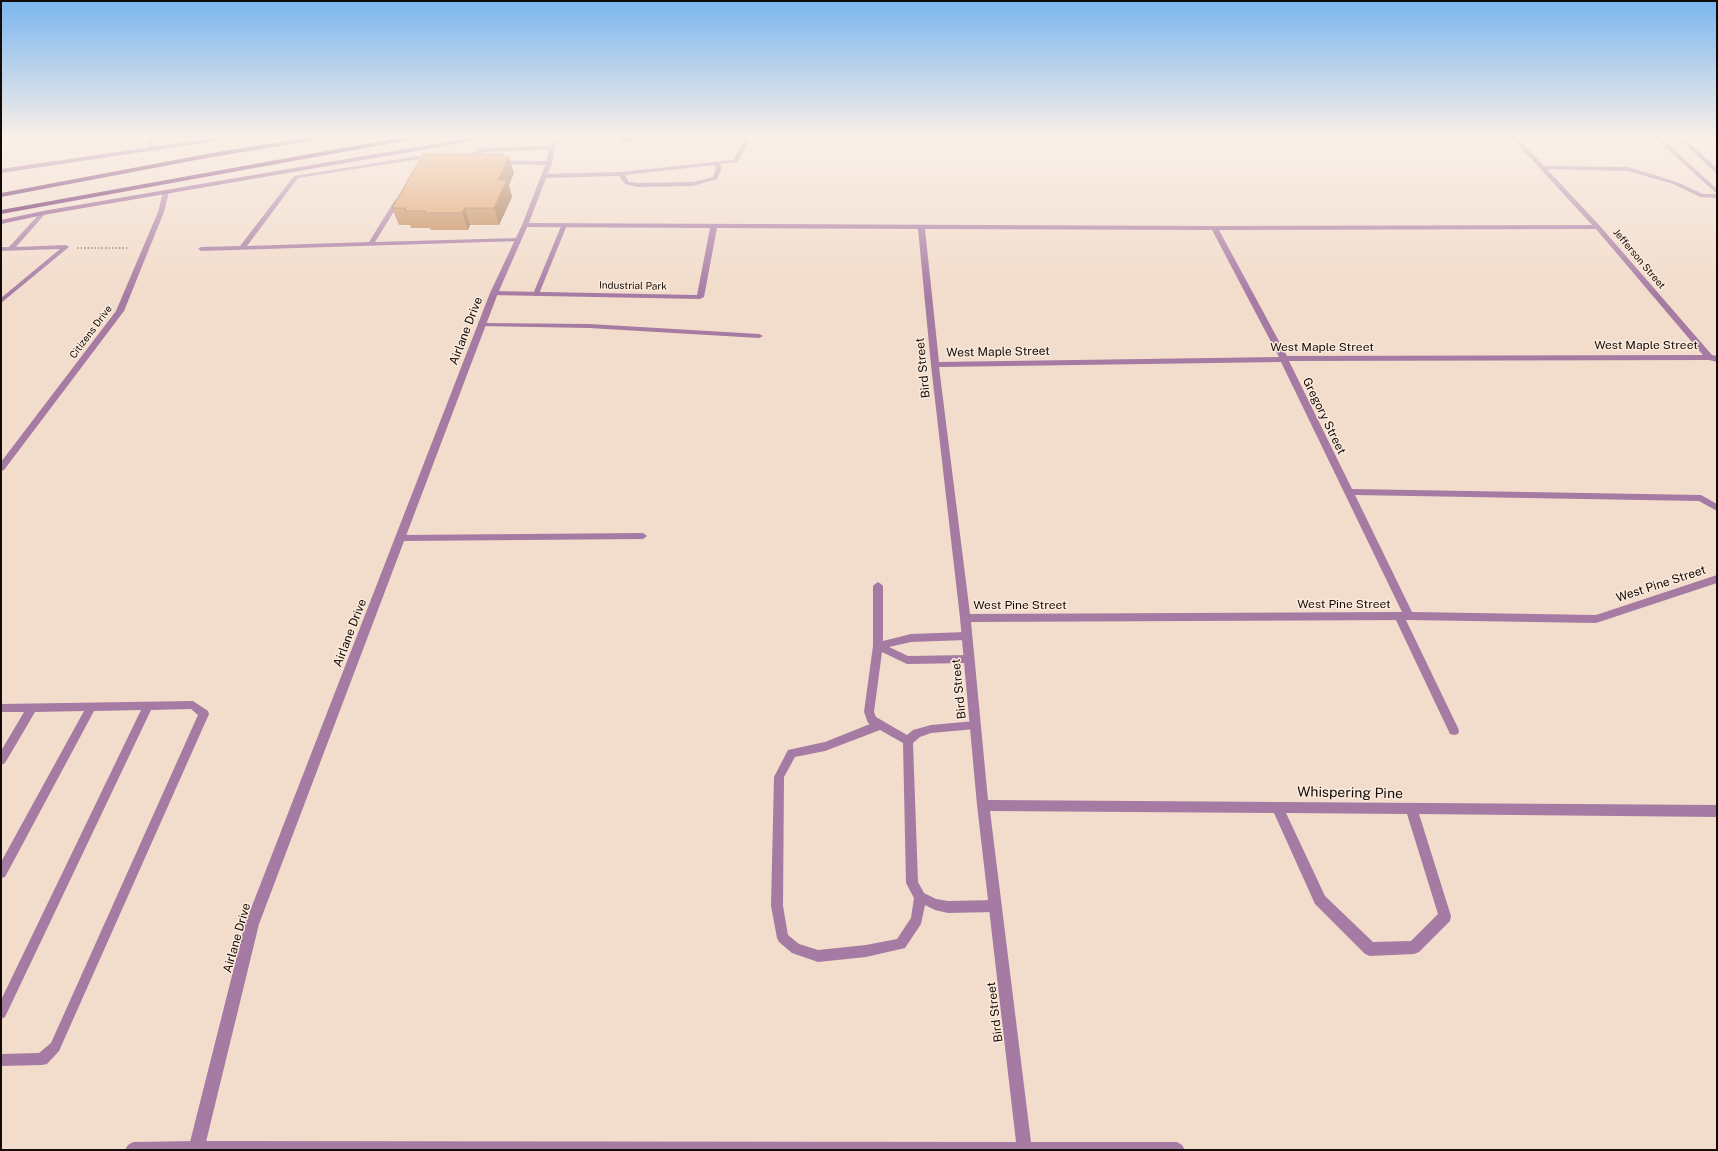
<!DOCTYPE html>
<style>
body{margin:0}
#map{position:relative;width:1718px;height:1151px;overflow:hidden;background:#f2dccb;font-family:"Public Sans",sans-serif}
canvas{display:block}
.frame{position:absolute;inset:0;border:2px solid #130c06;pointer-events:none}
</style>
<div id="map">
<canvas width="1718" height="1151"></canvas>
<div class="frame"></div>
</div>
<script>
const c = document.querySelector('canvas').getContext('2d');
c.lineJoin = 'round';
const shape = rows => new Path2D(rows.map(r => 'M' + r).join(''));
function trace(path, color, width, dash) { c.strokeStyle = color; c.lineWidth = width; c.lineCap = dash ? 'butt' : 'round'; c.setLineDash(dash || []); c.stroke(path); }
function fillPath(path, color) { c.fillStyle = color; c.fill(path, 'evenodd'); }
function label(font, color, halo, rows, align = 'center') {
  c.font = font + ' "Public Sans",sans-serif'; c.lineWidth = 3; c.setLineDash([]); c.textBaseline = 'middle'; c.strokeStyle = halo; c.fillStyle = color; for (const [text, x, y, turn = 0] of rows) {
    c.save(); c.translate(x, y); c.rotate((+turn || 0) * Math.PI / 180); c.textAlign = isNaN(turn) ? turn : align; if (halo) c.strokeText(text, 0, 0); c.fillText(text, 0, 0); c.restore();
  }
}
const path = shape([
 [77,248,128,248]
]);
const service = shape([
 [747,136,753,136,737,162,720,164,722,168,717,179,693,186,638,187,625,184,619,176,544,178,541,176,544,174,621,172,733,160,747,136],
 [714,165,716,168,713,177,693,182,638,183,629,182,625,175,714,165],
 [1653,136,1659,136,1717,189,1717,194,1653,136],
 [552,146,554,147,554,149,484,152,472,158,464,159,461,157,471,154,483,148,552,146],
 [418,156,420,157,420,159,298,178,247,246,369,242,395,200,398,198,401,200,375,242,518,238,521,240,520,241,201,251,198,249,201,247,240,246,294,176,418,156],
 [499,161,549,161,552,163,549,165,497,164,496,163,499,161],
 [1543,166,1628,167,1677,182,1703,194,1717,194,1717,198,1700,197,1673,184,1628,171,1541,169,1541,167,1543,166],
 [41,212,46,213,16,247,66,245,69,247,1,303,1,298,60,249,1,251,1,247,9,247,41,212],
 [562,224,567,225,539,294,536,296,534,295,533,294,562,224],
 [482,323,589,324,759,334,763,336,759,338,589,328,480,326,478,325,482,323],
 [643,533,647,536,643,539,400,541,396,538,400,535,643,533],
 [878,582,881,584,883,586,883,641,911,634,967,632,970,633,972,636,970,639,967,640,911,642,889,647,908,656,969,655,972,656,974,659,972,662,969,663,907,664,882,652,874,712,876,717,907,735,913,730,931,725,975,721,979,722,980,725,979,728,975,729,931,733,920,737,913,743,918,882,924,893,936,899,948,901,995,900,999,902,1001,906,999,910,995,912,948,913,935,910,925,905,921,924,905,948,866,957,818,962,792,953,779,942,777,938,771,906,774,777,788,750,825,742,870,724,868,723,864,712,873,646,873,586,875,584,878,582],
 [880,730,903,743,906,883,914,898,911,918,897,939,866,945,818,950,799,944,788,935,783,906,784,777,795,757,825,751,880,730],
 [1399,612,1402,613,1404,616,1458,728,1459,731,1458,734,1454,735,1450,734,1394,616,1396,613,1399,612],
 [193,701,208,711,209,714,59,1051,47,1064,42,1065,1,1066,1,1054,39,1053,51,1043,198,715,191,709,151,710,5,1017,1,1019,1,1000,141,710,94,711,5,877,1,878,1,862,84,711,35,712,5,763,1,765,1,751,24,712,1,712,1,704,193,701]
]);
const minor = shape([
 [148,136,154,136,153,150,148,149,148,136],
 [1510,136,1516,136,1600,226,1712,355,1717,356,1717,362,1709,360,1289,361,1352,489,1701,495,1717,504,1717,511,1699,501,1355,495,1412,612,1596,615,1717,575,1717,583,1596,623,1409,620,971,622,988,800,1717,805,1717,817,1419,814,1451,916,1450,921,1419,952,1414,954,1370,956,1365,954,1315,904,1274,813,990,811,1031,1142,1177,1142,1182,1145,1185,1150,125,1150,128,1145,133,1142,197,1141,1016,1142,977,805,960,618,931,365,918,229,717,228,704,297,700,299,491,295,491,291,494,291,697,295,710,228,525,227,522,225,525,223,1214,226,1592,225,1510,136],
 [925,229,1212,230,1279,357,939,362,925,229],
 [1596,229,1703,355,1287,356,1219,230,1596,229],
 [1281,362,1402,612,970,614,939,367,1281,362],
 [1286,813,1407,814,1438,914,1411,941,1373,942,1325,896,1286,813],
 [1676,136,1682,136,1717,168,1717,174,1676,136],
 [166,190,169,192,164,212,124,311,4,470,1,471,1,462,116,311,158,212,163,192,166,190]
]);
const tertiary = shape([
 [555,136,561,136,555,148,552,163,528,225,498,293,259,924,204,1150,188,1150,245,924,490,293,522,225,546,163,549,148,555,136]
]);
const secondary = shape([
 [226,136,240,136,237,138,1,173,1,169,226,136],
 [481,136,494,136,491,138,43,215,1,224,1,220,43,211,481,136]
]);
const motorway = shape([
 [316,136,333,136,329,138,212,157,1,197,1,193,212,153,316,136],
 [409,136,424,136,420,138,1,214,1,210,409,136]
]);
const wall = shape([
 [617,136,642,136,643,139,621,143],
 [505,157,514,173,509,185,512,197,499,225,470,225,468,230,431,230,430,228,411,228,410,225,399,225,392,208]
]);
const shadedWall = shape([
 [624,136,642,136,643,139,621,143,620,137],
 [504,154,506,163,509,157,514,173,509,185,512,197,499,225,494,208,498,180,503,157],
 [465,208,470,225,468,230,462,213]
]);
const building = shape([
 [423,154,504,154,503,157,509,157,498,180,507,180,494,208,465,208,462,213,425,213,426,211,405,211,406,208,392,208,423,154]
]);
const farStreetnames = [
 ["Jefferson Street",1639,259,50],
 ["Industrial Park",633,286,1],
 ["Citizens Drive",91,332,-53]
];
const streetNames = [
 ["Airlane Drive",466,331,-69],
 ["West Maple Street",1646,345],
 ["West Maple Street",1322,347],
 ["West Maple Street",998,352,-1],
 ["Bird Street",923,368,-96],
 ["Gregory Street",1324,416,64],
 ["West Pine Street",1661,584,-18],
 ["West Pine Street",1344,604],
 ["West Pine Street",1020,605],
 ["Airlane Drive",350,633,-69],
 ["Bird Street",959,689,-96],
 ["Airlane Drive",237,938,-74],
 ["Bird Street",995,1012,-97]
];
const nearStreetnames = [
 ["Whispering Pine",1350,793,1]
];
trace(path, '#7b6d62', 1.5, [1.5, 2]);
fillPath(service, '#a57aa3');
fillPath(minor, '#a57aa3');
fillPath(tertiary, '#a57aa3');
fillPath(secondary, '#854784');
fillPath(motorway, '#500050');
fillPath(wall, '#c0834f');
fillPath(shadedWall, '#9c6a40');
fillPath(building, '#df985c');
trace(building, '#9c6a40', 1);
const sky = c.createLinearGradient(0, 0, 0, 297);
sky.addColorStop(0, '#7ab6ef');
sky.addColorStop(0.46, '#f9efe8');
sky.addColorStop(1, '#f9efe800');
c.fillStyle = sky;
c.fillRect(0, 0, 1718, 297);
label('10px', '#130c06', '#fceadd', farStreetnames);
label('12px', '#130c06', '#fceadd', streetNames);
label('14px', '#130c06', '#fceadd', nearStreetnames);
</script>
